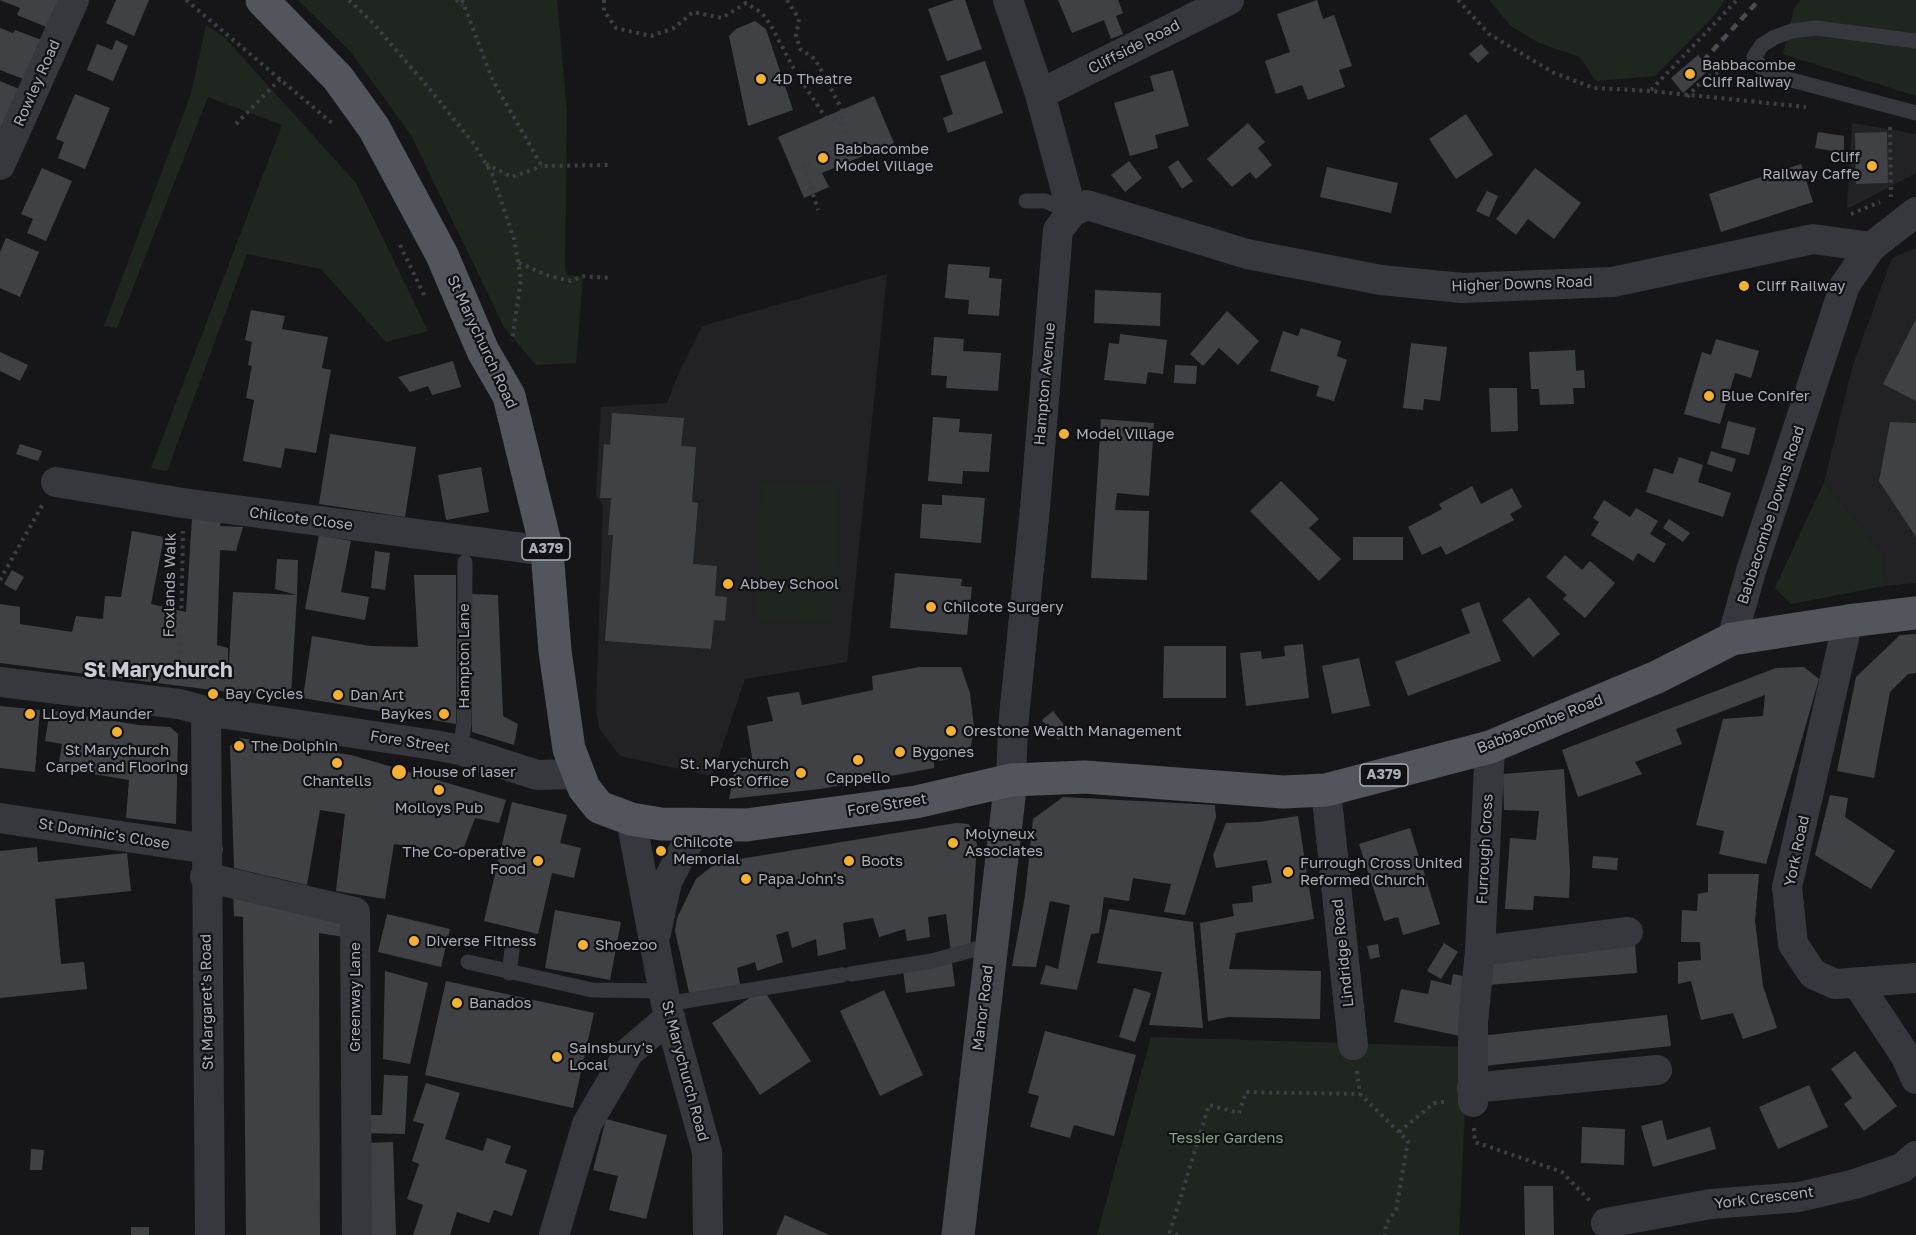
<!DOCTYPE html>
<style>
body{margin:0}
canvas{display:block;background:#161618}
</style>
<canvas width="1916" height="1235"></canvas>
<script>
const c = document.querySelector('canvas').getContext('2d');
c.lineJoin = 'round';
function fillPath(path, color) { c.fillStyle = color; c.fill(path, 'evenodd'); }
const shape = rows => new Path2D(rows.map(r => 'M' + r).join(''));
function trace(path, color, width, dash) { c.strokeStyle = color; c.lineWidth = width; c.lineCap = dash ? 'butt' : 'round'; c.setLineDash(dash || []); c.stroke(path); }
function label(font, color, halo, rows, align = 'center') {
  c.font = font + ' "Golos Text",sans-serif'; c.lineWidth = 4.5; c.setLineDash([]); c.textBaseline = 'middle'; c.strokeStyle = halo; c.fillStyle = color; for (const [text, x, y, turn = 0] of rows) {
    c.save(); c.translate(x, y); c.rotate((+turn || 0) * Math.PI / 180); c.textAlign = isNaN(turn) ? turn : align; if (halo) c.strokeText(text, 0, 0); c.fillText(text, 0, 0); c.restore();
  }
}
const built = shape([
 [1852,123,1916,134,1916,173,1847,209],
 [1916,248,1916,583,1884,586,1883,554,1824,482,1853,365,1892,258],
 [887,274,847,662,745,679,712,776,620,756,599,728,596,708,603,506,596,495,601,407,667,403,680,370,702,326]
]);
const green = shape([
 [298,0,557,0,567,113,565,269,567,275,583,276,576,363,536,365,504,327,411,135,350,51],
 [1489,0,1725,0,1713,17,1655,76,1596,81,1580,57,1539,43,1511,26],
 [1801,0,1916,0,1916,96,1783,54,1794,8],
 [206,25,226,39,356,183,428,331,386,342,321,269,247,254,167,471,151,468,282,125,208,97,117,328,104,326,191,94],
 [762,482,837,485,832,623,756,620],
 [1824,482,1883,554,1884,586,1791,604,1775,588],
 [1151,1037,1468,1047,1459,1235,1097,1235]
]);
const building = shape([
 [0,0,60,0,49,28,17,15,20,8],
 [116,0,149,0,134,36,106,23],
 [954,0,965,0,982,49,947,61,928,9],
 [1058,0,1118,0,1123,13,1116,16,1123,34,1111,39,1104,20,1072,33],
 [1317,0,1323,19,1334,15,1352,66,1339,70,1345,87,1308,100,1302,85,1276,94,1265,61,1290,52,1277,14],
 [755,21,766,29,793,110,748,126,729,36,736,29],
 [0,28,13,33,15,30,42,40,26,80,0,70],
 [116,40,128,46,113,81,87,70,97,44,112,50],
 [1481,44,1489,53,1478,63,1469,54],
 [1698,55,1710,69,1683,93,1671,78],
 [985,61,1003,113,948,133,943,118,953,114,940,76],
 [1173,70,1189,126,1155,135,1158,148,1130,156,1114,103,1154,91,1150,76],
 [0,81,19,89,0,130],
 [75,94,110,108,85,169,58,158,64,142,56,139],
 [874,96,894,143,822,173,829,187,804,198,778,137],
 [1466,114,1493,155,1456,179,1429,139],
 [1248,123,1265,142,1258,148,1272,165,1256,179,1250,172,1232,187,1207,159],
 [1818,132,1844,136,1844,153,1815,148],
 [1887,132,1888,183,1856,184,1855,133],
 [1178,160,1193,181,1182,189,1168,167],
 [1129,161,1142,178,1125,192,1111,175],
 [1801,164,1813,202,1721,232,1709,194],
 [1327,167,1398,183,1391,213,1320,197],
 [42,168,72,181,46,241,27,233,33,219,21,214],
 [1535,168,1581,203,1554,239,1528,219,1516,235,1496,219],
 [1487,191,1498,196,1489,217,1476,211],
 [6,238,39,252,20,297,0,288,0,252],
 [948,264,990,267,989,278,1002,279,999,316,968,314,969,300,945,298],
 [1095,290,1161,293,1160,326,1094,323],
 [251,310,285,316,282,329,328,337,322,368,331,370,316,453,285,448,281,468,243,461,254,400,246,398,252,366,248,365,252,342,245,340],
 [1227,311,1259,341,1238,365,1219,348,1203,366,1190,354],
 [1916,319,1916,401,1883,384],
 [1301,328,1341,341,1337,356,1347,360,1334,401,1316,396,1319,386,1270,371,1283,331,1298,336],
 [1120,334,1167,340,1163,374,1148,372,1146,384,1104,380,1109,343,1119,344],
 [934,337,964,339,963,351,1001,353,998,391,946,388,947,376,931,375],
 [1716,339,1759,351,1751,378,1735,373,1720,424,1684,414,1702,352,1711,355],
 [1411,343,1447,347,1440,401,1424,399,1423,410,1403,408],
 [1575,350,1576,371,1584,370,1585,388,1573,388,1574,404,1540,405,1539,389,1531,389,1529,352],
 [0,352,28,365,20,381,0,371],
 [453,361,461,387,432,395,428,386,410,392,398,377],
 [1175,365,1197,366,1196,384,1174,383],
 [1489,388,1517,388,1518,431,1491,432],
 [612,413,684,418,681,446,696,447,692,502,698,503,693,564,717,566,715,596,727,597,725,621,714,620,711,649,605,641,613,535,608,535,611,498,600,498,604,444,610,445],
 [933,417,960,419,959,432,992,434,989,472,963,471,962,484,928,481],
 [1101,419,1154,423,1149,496,1117,493,1115,510,1149,511,1147,580,1091,578],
 [1728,421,1756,428,1749,455,1721,448],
 [1890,422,1916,423,1916,537,1879,481],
 [330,434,416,447,405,517,319,504],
 [20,444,42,451,38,461,16,454],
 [1711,451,1736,459,1732,472,1707,464],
 [1679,457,1703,465,1698,482,1731,493,1723,517,1646,492,1654,468,1673,474],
 [481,467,489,512,446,520,438,475],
 [1281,481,1319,519,1309,528,1341,559,1319,581,1250,511],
 [1472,486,1481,504,1512,488,1522,507,1510,514,1514,520,1446,555,1441,546,1422,555,1408,527,1442,509,1439,504],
 [942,495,985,498,981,543,920,538,922,504,942,505],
 [1604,500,1630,517,1636,508,1658,521,1650,534,1666,544,1654,563,1638,553,1633,561,1591,535,1599,522,1593,518],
 [222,516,220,526,243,527,236,551,220,550,217,645,228,648,228,680,233,592,297,595,275,589,277,559,298,560,297,595,291,696,228,692,0,663,0,604,20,607,20,624,72,632,76,616,103,619,105,596,121,597,132,531,164,537,151,604,186,612,192,518],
 [1669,519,1690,533,1683,542,1663,528],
 [319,535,351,541,341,592,369,597,365,620,305,609],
 [1353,537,1403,537,1403,560,1353,560],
 [375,551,390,553,385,590,371,588],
 [1565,555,1582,570,1590,561,1615,583,1585,618,1563,599,1567,595,1546,577],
 [12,570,24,577,16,591,4,584],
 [895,573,962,579,961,586,972,587,967,635,890,628],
 [414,575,456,575,456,724,303,698,312,636,370,646,418,647],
 [471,594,498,595,503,716,518,724,514,745,472,732],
 [1529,597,1560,634,1533,657,1502,620],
 [1479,602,1501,661,1408,696,1395,662,1470,633,1461,609],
 [1916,634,1916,673,1908,674,1890,692,1874,778,1837,771,1856,677,1900,635],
 [1303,644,1309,698,1246,706,1240,653,1261,651,1262,659,1285,656,1284,646],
 [1164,646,1226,646,1226,698,1163,698],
 [1359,658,1370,706,1332,714,1322,666],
 [920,667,961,667,970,693,974,727,971,746,965,756,934,762,934,768,820,789,729,799,737,759,752,757,747,726,773,721,767,697,799,692,802,705,873,690,872,676],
 [1804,667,1819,679,1766,864,1719,854,1724,831,1696,825,1723,719,1763,716,1765,695,1676,729,1682,744,1635,762,1642,774,1578,797,1562,750,1776,668],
 [0,706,40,710,35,772,0,768],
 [50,710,138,725,170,727,178,734,176,824,126,818,129,780,58,768,62,744,45,741],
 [1053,711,1069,731,1058,740,1042,720],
 [240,738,351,755,506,800,499,823,475,818,461,855,394,844,385,899,336,891,345,814,320,810,307,885,234,868,230,746],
 [1564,769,1570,871,1569,898,1534,896,1533,910,1505,909,1510,838,1536,840,1539,811,1504,810,1503,774],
 [1830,795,1848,798,1845,817,1895,851,1871,889,1815,855],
 [1063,797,1215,805,1216,817,1185,915,1164,912,1171,884,1133,878,1129,901,1104,897,1099,933,1091,934,1077,990,1040,984,1046,965,1058,969,1070,905,1050,901,1036,967,1012,966,1025,896,1033,819],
 [512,802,567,815,560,843,581,848,574,878,552,873,538,934,484,921],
 [1298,816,1314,919,1236,933,1229,969,1321,971,1320,1019,1228,1017,1208,1021,1200,923,1234,916,1232,904,1253,902,1252,886,1272,883,1267,860,1216,868,1213,855,1226,823,1259,822],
 [956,823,969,824,977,844,970,951,951,952,946,914,928,917,930,937,907,941,905,929,879,937,873,918,843,923,846,949,818,956,816,939,792,948,788,931,776,935,783,962,757,971,755,962,737,968,741,990,690,997,675,931,677,918,696,879,716,863],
 [1410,828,1440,924,1403,935,1398,917,1384,921,1359,844],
 [37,847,38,862,127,853,131,891,55,899,61,964,84,962,87,989,0,998,0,851],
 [1593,856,1618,858,1617,870,1592,868],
 [1708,874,1759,874,1755,921,1763,986,1777,1028,1743,1039,1733,1013,1701,1020,1691,981,1678,984,1678,962,1701,960,1700,942,1681,942,1682,910,1697,911,1698,894,1708,892],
 [233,891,342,914,344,937,319,933,320,1235,246,1235,243,917,234,916],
 [1109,909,1193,922,1203,1028,1149,1025,1162,972,1097,963],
 [555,910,621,922,610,980,545,968],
 [387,914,450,929,441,967,378,952],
 [1635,942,1637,973,1487,985,1484,954],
 [1444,943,1458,952,1441,979,1427,971],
 [1378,944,1380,957,1370,959,1367,946],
 [952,963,955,986,906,993,903,970],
 [385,971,428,983,410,1064,383,1059],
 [1453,974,1472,978,1460,1036,1394,1022,1401,989,1428,994,1431,980,1451,985],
 [446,981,594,1013,573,1108,425,1075],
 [1134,988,1151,993,1135,1042,1119,1037],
 [763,989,811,1061,760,1095,712,1023],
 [884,990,923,1075,880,1096,840,1011],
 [1667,1015,1671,1046,1483,1066,1480,1036],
 [1045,1031,1136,1055,1114,1136,1074,1125,1070,1138,1030,1127,1039,1096,1028,1093],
 [1855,1051,1897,1106,1864,1131,1844,1104,1852,1098,1831,1069],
 [384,1075,408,1076,405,1134,366,1133,367,1115,382,1115],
 [426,1083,460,1093,445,1139,483,1151,487,1138,511,1146,505,1163,527,1170,512,1216,494,1210,489,1223,457,1212,450,1235,413,1235,423,1205,407,1199,419,1164,412,1161,424,1124,413,1121],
 [1809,1085,1828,1127,1778,1149,1759,1107],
 [606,1119,667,1135,646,1219,609,1210,618,1176,593,1170],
 [1662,1120,1667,1140,1710,1127,1716,1149,1653,1167,1641,1126],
 [1582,1127,1625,1129,1624,1165,1581,1163],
 [393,1142,396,1235,369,1235,366,1143],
 [31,1149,44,1150,42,1170,30,1170],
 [1524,1186,1553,1186,1554,1235,1525,1235],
 [785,1215,829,1235,776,1235],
 [131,1227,149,1227,149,1235,131,1235]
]);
const path = shape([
 [186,0,333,124],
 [349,0,371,21,428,87,474,144,492,174,514,239,521,279,512,341],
 [456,0,463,5],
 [462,0,493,81,542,166,611,165],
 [604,0,604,11,616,28,651,36,674,28,693,12,722,18,746,3,762,13,770,24,794,69,825,117,842,124],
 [787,0,799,19,796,35,800,49,815,59,826,79,842,110,842,124,852,143,804,166,818,210],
 [1458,0,1489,34,1554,73,1594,88,1651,91,1806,107],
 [1651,90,1737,0],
 [1687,97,1705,78,1737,64],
 [236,124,280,79],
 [1890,127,1891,197],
 [486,164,512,177,542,166],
 [1851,214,1880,202],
 [400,245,424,295],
 [519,263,549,276,571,281,583,276,610,278],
 [0,580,43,504],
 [180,676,183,531],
 [1357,1071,1360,1094,1408,1141,1396,1210,1386,1224,1385,1235],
 [1474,1128,1475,1142,1562,1172,1590,1201],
 [1399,1132,1434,1103,1445,1102],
 [1178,1235,1170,1232,1209,1105,1239,1113,1246,1092,1360,1094]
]);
const lane = shape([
 [1916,41,1816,28,1792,31,1775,37,1762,45,1754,57,1761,67,1780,77,1916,113],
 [1026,201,1045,201,1072,212],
 [460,750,464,724,465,562],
 [468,962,592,990,664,991],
 [509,973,512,950],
 [851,974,932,961,990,945],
 [666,1004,842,975]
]);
const street = shape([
 [1008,0,1040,94,1072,212],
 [1040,94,1229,0],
 [0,165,74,0],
 [56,482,183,503,547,551],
 [1848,621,1787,887,1793,944,1813,974,1835,984,1916,978],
 [1732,639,1751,571,1845,285,1871,247,1916,212],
 [0,682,179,704,206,711,434,745,460,750,537,775,577,774],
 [206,711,210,1235],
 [1011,780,1013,727,1035,508,1058,230,1072,212,1087,205,1247,254,1381,280,1462,288,1613,282,1813,239,1871,247],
 [1326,790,1353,1045],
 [0,818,208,849],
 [631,819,666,1004,707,1152,708,1235],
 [205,877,355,912,357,1235],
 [656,933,667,882,684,849,701,823],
 [1480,951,1628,932],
 [1857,983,1905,1055,1916,1079],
 [1472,1088,1657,1070],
 [1473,1102,1473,1023,1480,951,1490,747],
 [1606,1223,1711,1204,1799,1197,1855,1184,1902,1168,1916,1156],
 [554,1235,587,1124,629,1052,670,1017]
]);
const secondary = shape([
 [958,1235,1011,780]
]);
const primary = shape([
 [262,0,338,78,374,128,442,255,483,351,509,396,547,551,555,651,569,749,584,788,599,807,631,819,661,824,746,825,916,802,1011,780,1085,777,1283,792,1326,790,1490,747,1657,677,1732,639,1848,621,1916,613]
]);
const rail = shape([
 [1703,61,1759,0]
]);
const markers = [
 [1690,74,6,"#f2b134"],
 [761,79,6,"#f2b134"],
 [823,158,6,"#f2b134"],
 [1872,166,6,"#f2b134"],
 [1744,286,6,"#f2b134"],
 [1709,396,6,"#f2b134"],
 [1064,434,6,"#f2b134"],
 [728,584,6,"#f2b134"],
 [931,607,6,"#f2b134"],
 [213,694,6,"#f2b134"],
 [338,695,6,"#f2b134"],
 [30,714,6,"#f2b134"],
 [444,714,6,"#f2b134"],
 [951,731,6,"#f2b134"],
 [117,732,6,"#f2b134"],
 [239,746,6,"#f2b134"],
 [900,752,6,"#f2b134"],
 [858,760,6,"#f2b134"],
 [337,763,6,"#f2b134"],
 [399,772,8,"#f2b134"],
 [801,773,6,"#f2b134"],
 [439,790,6,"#f2b134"],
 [953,843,6,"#f2b134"],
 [661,851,6,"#f2b134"],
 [538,861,6,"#f2b134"],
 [849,861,6,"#f2b134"],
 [1288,872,6,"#f2b134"],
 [746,879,6,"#f2b134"],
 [414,941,6,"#f2b134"],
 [583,945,6,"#f2b134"],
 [457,1003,6,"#f2b134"],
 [557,1057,6,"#f2b134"]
];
const shields = [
 [546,549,48],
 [1384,775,48]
];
const shieldNames = [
 ["A379",546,549],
 ["A379",1384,775]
];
const streetNames = [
 ["Cliffside Road",1134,47,-27],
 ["Rowley Road",37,83,-66],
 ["Higher Downs Road",1522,284,-2],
 ["St Marychurch Road",482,342,65],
 ["Hampton Avenue",1045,384,-85],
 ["Babbacombe Downs Road",1771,515,-72],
 ["Chilcote Close",301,519,7],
 ["Foxlands Walk",170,585,-89],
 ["Hampton Lane",464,656,-90],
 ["Babbacombe Road",1540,724,-22],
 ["Fore Street",410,742,9],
 ["Fore Street",887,805,-9],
 ["St Dominic's Close",104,834,9],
 ["Furrough Cross",1485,849,-87],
 ["York Road",1797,851,-78],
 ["Lindridge Road",1343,953,-96],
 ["Greenway Lane",355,997,-90],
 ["St Margaret's Road",207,1002,-91],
 ["Manor Road",983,1008,-83],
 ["St Marychurch Road",685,1071,75],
 ["York Crescent",1764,1198,-7]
];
const poiNames = [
 ["Babbacombe",1702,65],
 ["Cliff Railway",1702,82],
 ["4D Theatre",773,79],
 ["Babbacombe",835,149],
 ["Model Village",835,166],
 ["Cliff",1860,157,"right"],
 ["Railway Caffe",1860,174,"right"],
 ["Cliff Railway",1756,286],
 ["Blue Conifer",1721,396],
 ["Model Village",1076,434],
 ["Abbey School",740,584],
 ["Chilcote Surgery",943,607],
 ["Bay Cycles",225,694],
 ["Dan Art",350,695],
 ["LLoyd Maunder",42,714],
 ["Baykes",432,714,"right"],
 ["Orestone Wealth Management",963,731],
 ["The Dolphin",251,746],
 ["St Marychurch",117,750,"center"],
 ["Carpet and Flooring",117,767,"center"],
 ["Bygones",912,752],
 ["St. Marychurch",789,764,"right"],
 ["Post Office",789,781,"right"],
 ["House of laser",412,772],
 ["Cappello",858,778,"center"],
 ["Chantells",337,781,"center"],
 ["Molloys Pub",439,808,"center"],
 ["Molyneux",965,834],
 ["Associates",965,851],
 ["Chilcote",673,842],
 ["Memorial",673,859],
 ["The Co-operative",526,852,"right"],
 ["Food",526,869,"right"],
 ["Boots",861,861],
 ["Furrough Cross United",1300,863],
 ["Reformed Church",1300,880],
 ["Papa John's",758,879],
 ["Diverse Fitness",426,941],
 ["Shoezoo",595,945],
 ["Banados",469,1003],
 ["Sainsbury's",569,1048],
 ["Local",569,1065]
];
const parkNames = [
 ["Tessier Gardens",1226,1138]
];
const districtNames = [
 ["St Marychurch",158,670]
];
fillPath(built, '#222225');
fillPath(green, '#1e261f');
fillPath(building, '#404145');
trace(path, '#3d3f44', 4, [3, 4.5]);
trace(lane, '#37383d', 15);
trace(street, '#37383d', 30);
trace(secondary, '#45474d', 33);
trace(primary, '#53555c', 33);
trace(rail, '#4a4c52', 4.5, [8, 6]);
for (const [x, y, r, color] of markers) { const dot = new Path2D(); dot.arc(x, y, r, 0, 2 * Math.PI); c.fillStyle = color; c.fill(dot); trace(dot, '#111113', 2); }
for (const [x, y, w] of shields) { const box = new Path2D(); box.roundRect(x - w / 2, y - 11, w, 22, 4.5); c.fillStyle = '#111113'; c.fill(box); trace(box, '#a8adb8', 1.5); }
label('bold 14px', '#a8adb8', null, shieldNames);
label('15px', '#a8adb8', '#111113', streetNames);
label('15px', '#a8adb8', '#111113', poiNames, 'left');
label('15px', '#7fa381', '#111113', parkNames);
label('bold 21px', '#c9ccd4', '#111113', districtNames);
</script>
